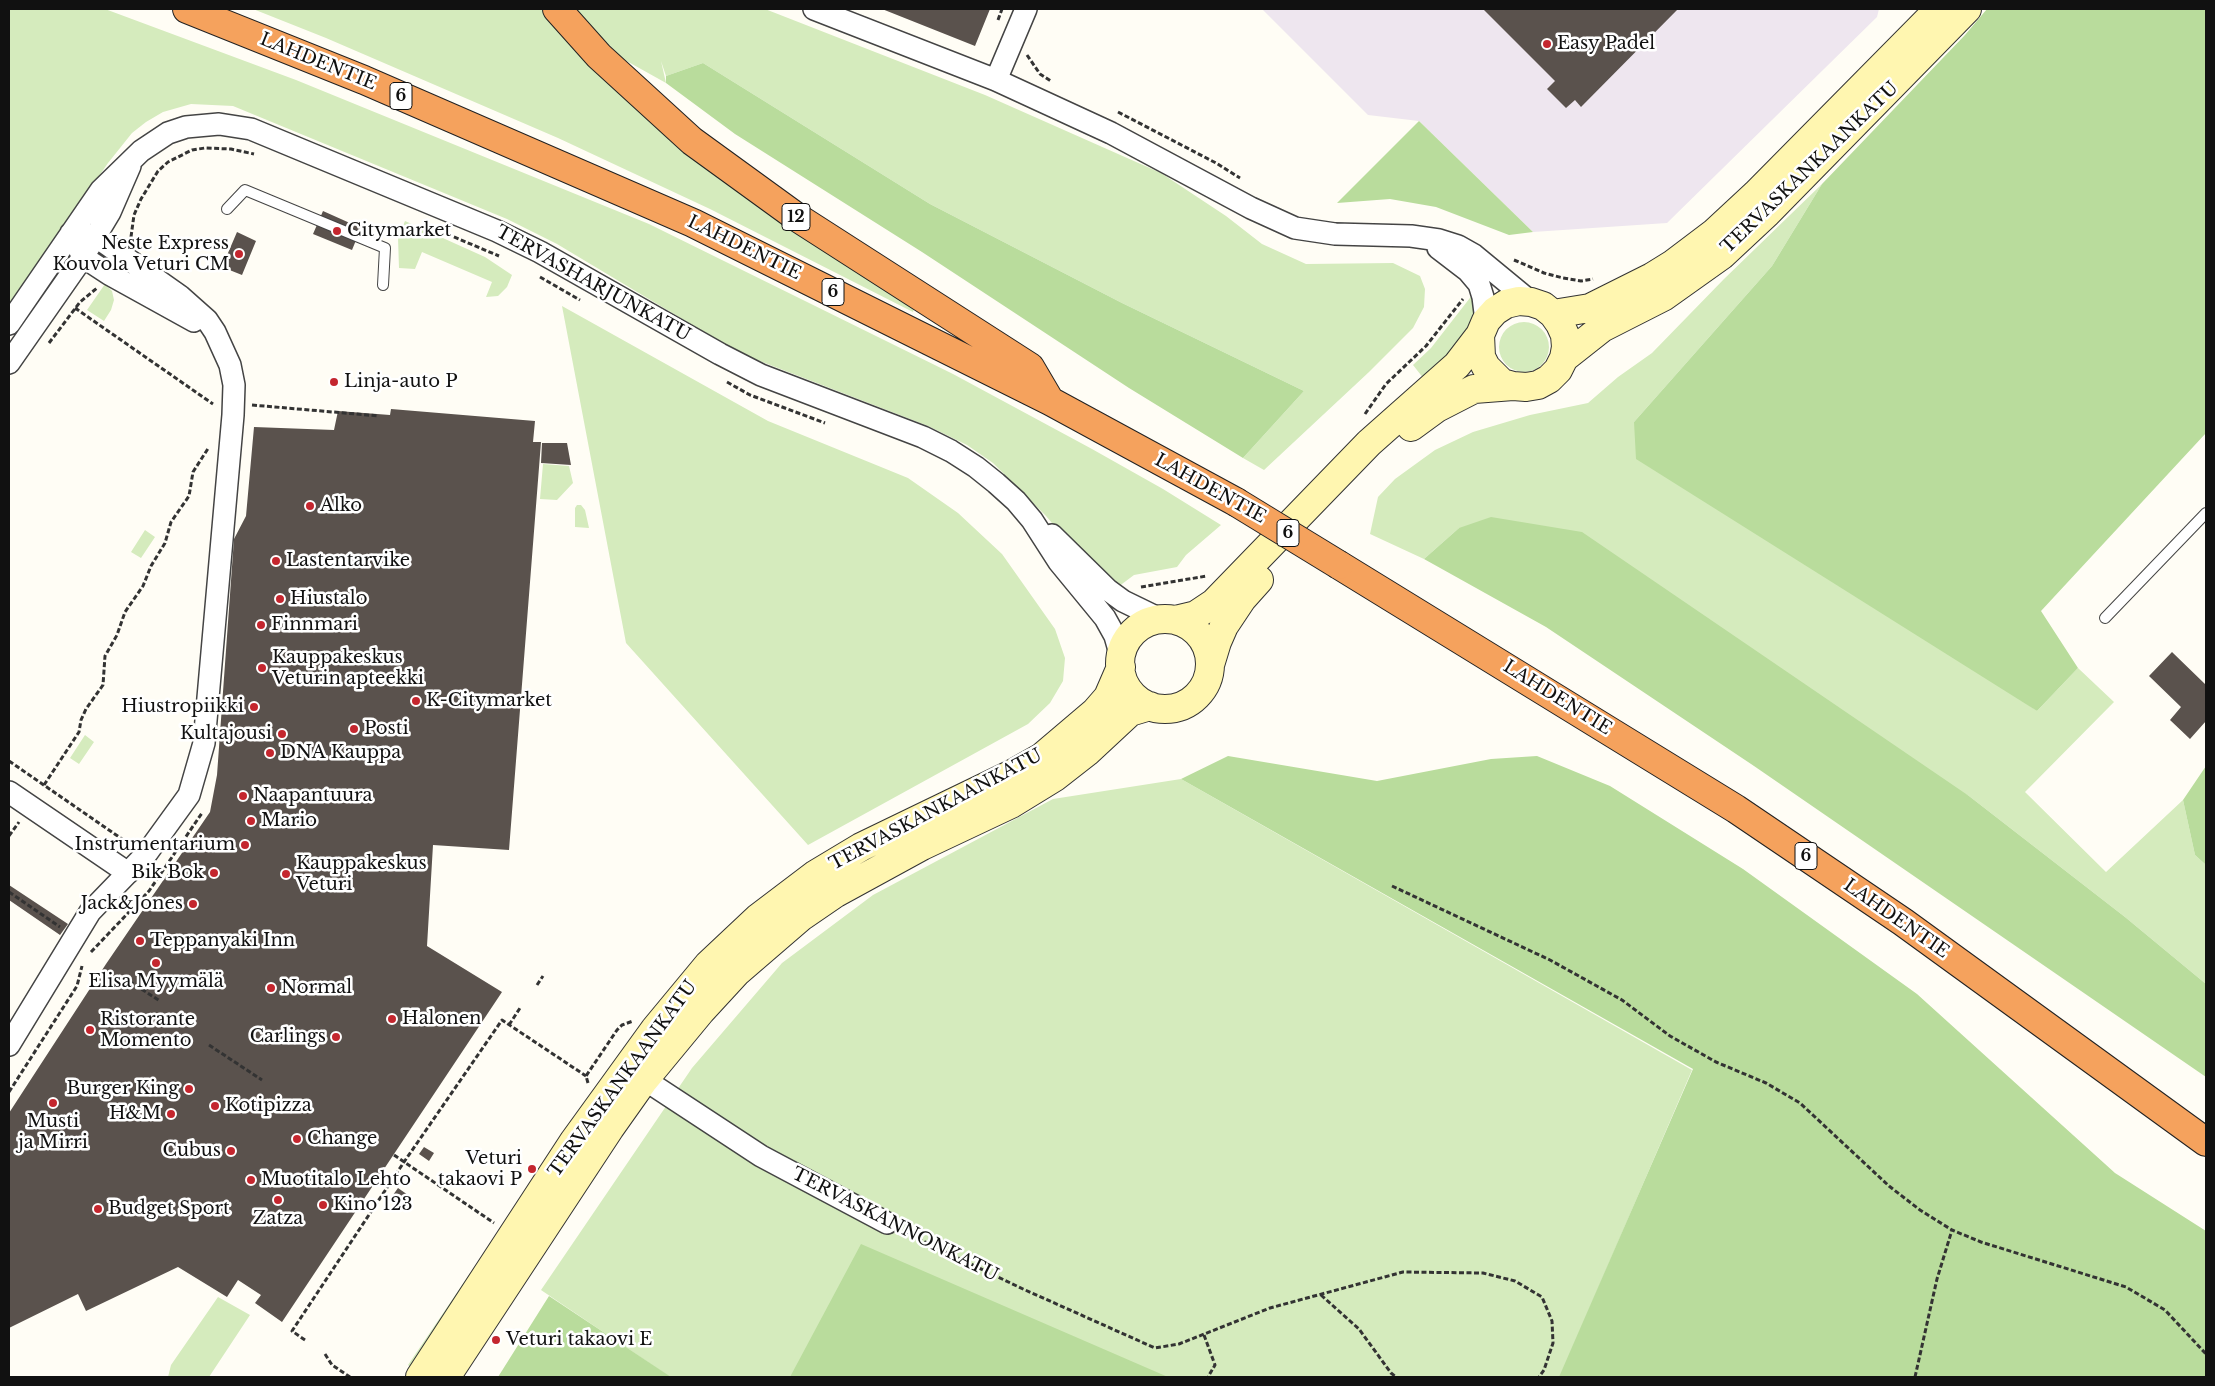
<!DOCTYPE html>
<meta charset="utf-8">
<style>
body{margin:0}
#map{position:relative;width:2215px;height:1386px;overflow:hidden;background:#fffdf5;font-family:"Libre Baskerville",serif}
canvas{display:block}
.frame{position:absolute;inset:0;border:10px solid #111;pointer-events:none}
</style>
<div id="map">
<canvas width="2215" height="1386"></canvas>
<div class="frame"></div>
</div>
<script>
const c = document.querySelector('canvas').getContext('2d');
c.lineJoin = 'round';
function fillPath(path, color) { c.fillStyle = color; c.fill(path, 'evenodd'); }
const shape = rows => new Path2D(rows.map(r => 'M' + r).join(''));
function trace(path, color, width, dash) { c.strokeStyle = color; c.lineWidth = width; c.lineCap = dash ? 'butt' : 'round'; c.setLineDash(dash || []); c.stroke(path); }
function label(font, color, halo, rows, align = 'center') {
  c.font = font + ' "Libre Baskerville",serif'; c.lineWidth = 5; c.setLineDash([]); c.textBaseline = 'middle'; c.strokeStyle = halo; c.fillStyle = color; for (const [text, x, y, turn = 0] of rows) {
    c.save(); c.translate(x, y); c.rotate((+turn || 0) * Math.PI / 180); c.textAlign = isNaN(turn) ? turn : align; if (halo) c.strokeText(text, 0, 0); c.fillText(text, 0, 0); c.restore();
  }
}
const industrial = shape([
 [1262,9,1879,9,1877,17,1667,223,1533,232,1419,121,1368,115]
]);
const green = shape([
 [9,9,105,9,296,80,649,224,953,374,1092,449,1163,489,1221,525,1186,555,1177,567,1134,575,1118,587,1079,555,1046,516,993,463,967,445,928,426,739,353,557,244,507,219,233,106,191,104,163,112,146,122,132,133,108,163,9,306],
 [253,9,543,9,566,39,915,307,913,312,710,209,558,138,326,38],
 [574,9,765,9,985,95,1161,173,1226,216,1262,244,1306,264,1393,263,1420,276,1425,289,1424,307,1413,328,1369,372,1264,470,1243,458,1304,391,1122,303,930,204,703,63,666,76,661,61,666,83,623,59],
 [1822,184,1772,266,1634,422,2037,711,2078,668,2114,702,2025,792,2106,872,2183,800,2195,855,2206,865,2206,984,2125,917,1969,796,1459,528,1424,559,1370,534,1378,497,1395,479,1435,450,1473,432,1530,415,1588,403,1618,377,1652,353,1724,279],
 [405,221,485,257,512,275,507,287,498,296,486,297,492,282,422,252,415,269,399,268,398,238],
 [105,284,112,291,114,300,111,310,104,321,87,310],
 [1473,294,1476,314,1471,336,1424,379,1413,365,1431,348],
 [562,306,768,421,908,478,958,513,1002,554,1055,629,1065,658,1063,681,1050,703,1028,724,808,845,626,643],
 '1499 347a25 25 0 1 1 50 0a25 25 0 1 1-50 0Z',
 [543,464,569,466,573,483,557,500,540,499],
 [577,505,581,505,585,510,589,528,575,527,575,508],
 [145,530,155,537,141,558,131,552],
 [85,735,94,742,79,764,70,758],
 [1181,779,1692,1070,1560,1377,670,1377,541,1290,692,1068,782,963,873,895,1053,799],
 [481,1257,486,1260,413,1369,408,1365],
 [218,1297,250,1315,209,1377,168,1377,171,1365]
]);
const forest = shape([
 [1987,9,2206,9,2206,433,2041,611,2078,668,2037,711,1636,459,1634,422,1772,266,1822,184,1965,35],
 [703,63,930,204,1122,303,1304,391,1243,458,1129,388,922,252,735,134,666,83,666,76],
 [1419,121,1533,232,1509,235,1436,207,1390,199,1337,203],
 [1491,517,1582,532,1969,796,2125,917,2206,984,2206,1077,1754,766,1546,627,1424,559,1459,528],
 [1228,756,1377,781,1491,759,1537,756,1610,786,1743,869,1917,994,2115,1173,2206,1231,2206,1377,1559,1377,1693,1069,1181,779],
 [2206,766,2206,865,2195,855,2183,800],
 [861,1244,1168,1377,790,1377],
 [549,1296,671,1377,498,1377]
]);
const building = shape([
 [882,9,990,9,975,46],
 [1483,9,1678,9,1581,107,1575,100,1566,108,1547,89,1555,81],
 [323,211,361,228,352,250,313,234],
 [237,232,256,241,242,275,222,267],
 [391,409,535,421,533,442,541,442,509,850,433,845,427,946,502,992,282,1322,255,1303,261,1295,238,1280,227,1297,178,1267,86,1311,78,1294,9,1328,9,1113,106,964,210,812,217,775,234,539,246,516,254,427,334,430,338,411,390,415],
 [542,443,567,443,571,465,541,463],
 [2172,652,2206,685,2206,721,2190,739,2170,720,2181,707,2149,676],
 [9,885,68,924,60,935,9,900],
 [424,1147,434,1153,429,1161,419,1154],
 [398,1188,408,1195,403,1202,393,1195]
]);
const path = shape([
 [998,20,1002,9],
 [1027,55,1040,74,1051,81],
 [1118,112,1216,163,1240,178],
 [447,234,499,256],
 [131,237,134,215,141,199,158,171,168,162,192,150,205,148,231,149,254,154],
 [1514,260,1544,273,1563,278,1581,281,1593,279],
 [540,277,580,300],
 [75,308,213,404],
 [49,343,80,302,97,288],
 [727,382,750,395,825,423],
 [252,405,379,416],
 [1365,414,1386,384,1426,346,1463,299],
 [1141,587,1207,576],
 [9,761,122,839],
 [44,785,79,732,81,720,86,709,103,685,105,656,117,635,125,612,143,586,151,566,165,543,171,522,189,496,193,472,209,447],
 [9,836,19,822],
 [1392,886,1550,960,1622,1000,1670,1036,1716,1062,1766,1083,1800,1103,1889,1186,1920,1210,1952,1230,1981,1242,2126,1287,2165,1310,2206,1354],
 [9,892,60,927],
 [91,952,149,891,202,813],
 [129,981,160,1001],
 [537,985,543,976],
 [509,1025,520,1008],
 [209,1045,262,1080],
 [588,1083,586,1076,617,1030,622,1025,633,1021],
 [9,1092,77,986,82,966],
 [394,1155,494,1223],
 [904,1232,1023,1289,1155,1348,1179,1344,1270,1308,1403,1272,1483,1273,1515,1281,1542,1297,1552,1321,1553,1343,1544,1370,1539,1377],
 [1321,1295,1359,1329,1391,1373,1396,1377],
 [1204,1335,1215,1365,1208,1377],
 [305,1340,292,1331,404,1162,502,1020,586,1076],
 [325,1354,332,1365,350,1377],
 [1915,1377,1937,1279,1952,1230]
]);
const lane = shape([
 [227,209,245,190,385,248,383,285],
 [2105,618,2206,513]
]);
const street = shape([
 [814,9,996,80,1111,133,1251,208,1295,228,1335,234,1411,236,1439,240,1458,246,1474,255,1531,302],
 [996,80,1026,9],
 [77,245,83,257,109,274,194,321],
 [1438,248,1468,271,1479,284,1483,297,1486,321],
 [9,324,101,190,141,151,168,133,186,127,219,124,251,129,497,231,540,252,720,354,761,375,923,437,951,451,976,467,996,483,1016,501,1032,520,1059,562,1105,618,1115,636,1121,657],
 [9,363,83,257,110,212,130,166],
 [1052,535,1108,590,1123,601,1160,619],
 [9,792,128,873],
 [9,1045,90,912,147,853,189,795,204,743,233,415,234,385,230,365,215,332,207,320,180,296,95,236,71,233],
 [633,1072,761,1156,887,1223]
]);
const secondary = shape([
 [1553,314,1590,308,1652,277,1673,264,1714,233,1756,194,1939,9],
 [1564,358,1602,328,1663,297,1722,255,1767,213,1967,9],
 [1411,427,1437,408,1474,389,1513,386],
 '1120 664a45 45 0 1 1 90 0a45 45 0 1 1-90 0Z',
 [1175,620,1196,615,1214,603,1369,443,1457,365,1480,335,1486,321,1495,311,1506,304,1519,301,1531,302,1543,306,1553,314,1560,324,1565,335,1566,347,1564,358,1558,370,1549,379,1538,385,1526,387,1513,386,1502,383,1486,367,1481,357,1480,335],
 [1210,665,1217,642,1224,626,1242,599,1259,580],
 [420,1377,574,1141,655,1029,708,965,758,918,816,874,861,847,1012,774,1042,757,1095,712,1108,697,1121,667],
 [446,1377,610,1128,644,1080,701,1011,736,973,801,917,836,893,922,846,1011,804,1055,777,1087,752,1130,712,1150,706]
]);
const highway = shape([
 [187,9,364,80,693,223,1050,401,1236,502],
 [557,9,599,56,692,141,798,218,1030,367,1050,401],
 [1339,565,1736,809,1903,922,2206,1142]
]);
const highwayBridge = shape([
 [1236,502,1339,565]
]);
const markers = [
 [1547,44,5,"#c4262e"],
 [337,231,5,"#c4262e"],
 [239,254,5,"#c4262e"],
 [334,382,5,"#c4262e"],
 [310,506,5,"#c4262e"],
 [276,561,5,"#c4262e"],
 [280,599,5,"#c4262e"],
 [261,625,5,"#c4262e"],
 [262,668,5,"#c4262e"],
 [416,701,5,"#c4262e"],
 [254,707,5,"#c4262e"],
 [354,729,5,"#c4262e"],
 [282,734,5,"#c4262e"],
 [270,753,5,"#c4262e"],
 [243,796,5,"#c4262e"],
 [251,821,5,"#c4262e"],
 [245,845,5,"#c4262e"],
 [214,873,5,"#c4262e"],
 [286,874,5,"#c4262e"],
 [193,904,5,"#c4262e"],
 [140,941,5,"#c4262e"],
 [156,963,5,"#c4262e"],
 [271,988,5,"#c4262e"],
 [392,1019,5,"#c4262e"],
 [90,1030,5,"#c4262e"],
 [336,1037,5,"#c4262e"],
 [189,1089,5,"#c4262e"],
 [53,1103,5,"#c4262e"],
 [215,1106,5,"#c4262e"],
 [171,1114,5,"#c4262e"],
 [297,1139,5,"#c4262e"],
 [231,1151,5,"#c4262e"],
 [532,1169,5,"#c4262e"],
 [251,1180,5,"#c4262e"],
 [278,1200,5,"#c4262e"],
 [323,1205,5,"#c4262e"],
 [98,1209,5,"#c4262e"],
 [496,1340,5,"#c4262e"]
];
const shields = [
 [401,96,22],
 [796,217,28],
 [833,292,22],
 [1288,533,22],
 [1806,856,22]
];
const shieldNames = [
 ["6",401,96],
 ["12",796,217],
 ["6",833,292],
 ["6",1288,533],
 ["6",1806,856]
];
const poiNames = [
 ["Easy Padel",1557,44],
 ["Citymarket",347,231],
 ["Neste Express",229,244,"right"],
 ["Kouvola Veturi CM",229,265,"right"],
 ["Linja-auto P",344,382],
 ["Alko",320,506],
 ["Lastentarvike",286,561],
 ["Hiustalo",290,599],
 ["Finnmari",271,625],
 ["Kauppakeskus",272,658],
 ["Veturin apteekki",272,679],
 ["K-Citymarket",426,701],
 ["Hiustropiikki",244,707,"right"],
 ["Posti",364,729],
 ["Kultajousi",272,734,"right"],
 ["DNA Kauppa",280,753],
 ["Naapantuura",253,796],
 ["Mario",261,821],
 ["Instrumentarium",235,845,"right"],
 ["Kauppakeskus",296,864],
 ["Veturi",296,885],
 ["Bik Bok",204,873,"right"],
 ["Jack&Jones",183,904,"right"],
 ["Teppanyaki Inn",150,941],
 ["Elisa Myymälä",156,982,"center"],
 ["Normal",281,988],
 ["Halonen",402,1019],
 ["Ristorante",100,1020],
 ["Momento",100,1041],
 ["Carlings",326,1037,"right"],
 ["Burger King",179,1089,"right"],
 ["Kotipizza",225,1106],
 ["H&M",161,1114,"right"],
 ["Musti",53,1122,"center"],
 ["ja Mirri",53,1143,"center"],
 ["Change",307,1139],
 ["Cubus",221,1151,"right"],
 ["Veturi",522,1159,"right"],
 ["takaovi P",522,1180,"right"],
 ["Muotitalo Lehto",261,1180],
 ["Kino 123",333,1205],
 ["Budget Sport",108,1209],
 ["Zatza",278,1219,"center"],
 ["Veturi takaovi E",506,1340]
];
const streetNames = [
 ["LAHDENTIE",318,62,22],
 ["TERVASKANKAANKATU",1810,168,-44],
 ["LAHDENTIE",744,248,26],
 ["TERVASHARJUNKATU",593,284,29],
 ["LAHDENTIE",1210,489,29],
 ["LAHDENTIE",1557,698,32],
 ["TERVASKANKAANKATU",936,810,-28],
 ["LAHDENTIE",1896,919,35],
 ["TERVASKANKAANKATU",623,1079,-54],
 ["TERVASKANNONKATU",895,1225,27]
];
fillPath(industrial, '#eee6ef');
fillPath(green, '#d5ebbd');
fillPath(forest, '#b9dc9c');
fillPath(building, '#5a524d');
trace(lane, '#444', 12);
trace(street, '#444', 24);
trace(secondary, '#333', 30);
trace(highway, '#222', 30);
trace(path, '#333', 3, [5, 2.5]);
trace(lane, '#fff', 10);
trace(street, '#fff', 21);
trace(secondary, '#fff6b0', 28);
trace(highway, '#f5a25d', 28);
trace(highwayBridge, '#222', 30, []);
trace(highwayBridge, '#f5a25d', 28);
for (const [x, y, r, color] of markers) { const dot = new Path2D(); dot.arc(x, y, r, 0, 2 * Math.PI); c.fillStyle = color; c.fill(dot); trace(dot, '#fff', 2); }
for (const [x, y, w] of shields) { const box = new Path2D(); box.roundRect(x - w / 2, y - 13.5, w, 27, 4); c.fillStyle = '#fff'; c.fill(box); trace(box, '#111', 1); }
label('bold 16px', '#111', null, shieldNames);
label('18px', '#111', '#fff', poiNames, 'left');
label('18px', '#111', '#fff', streetNames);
</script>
